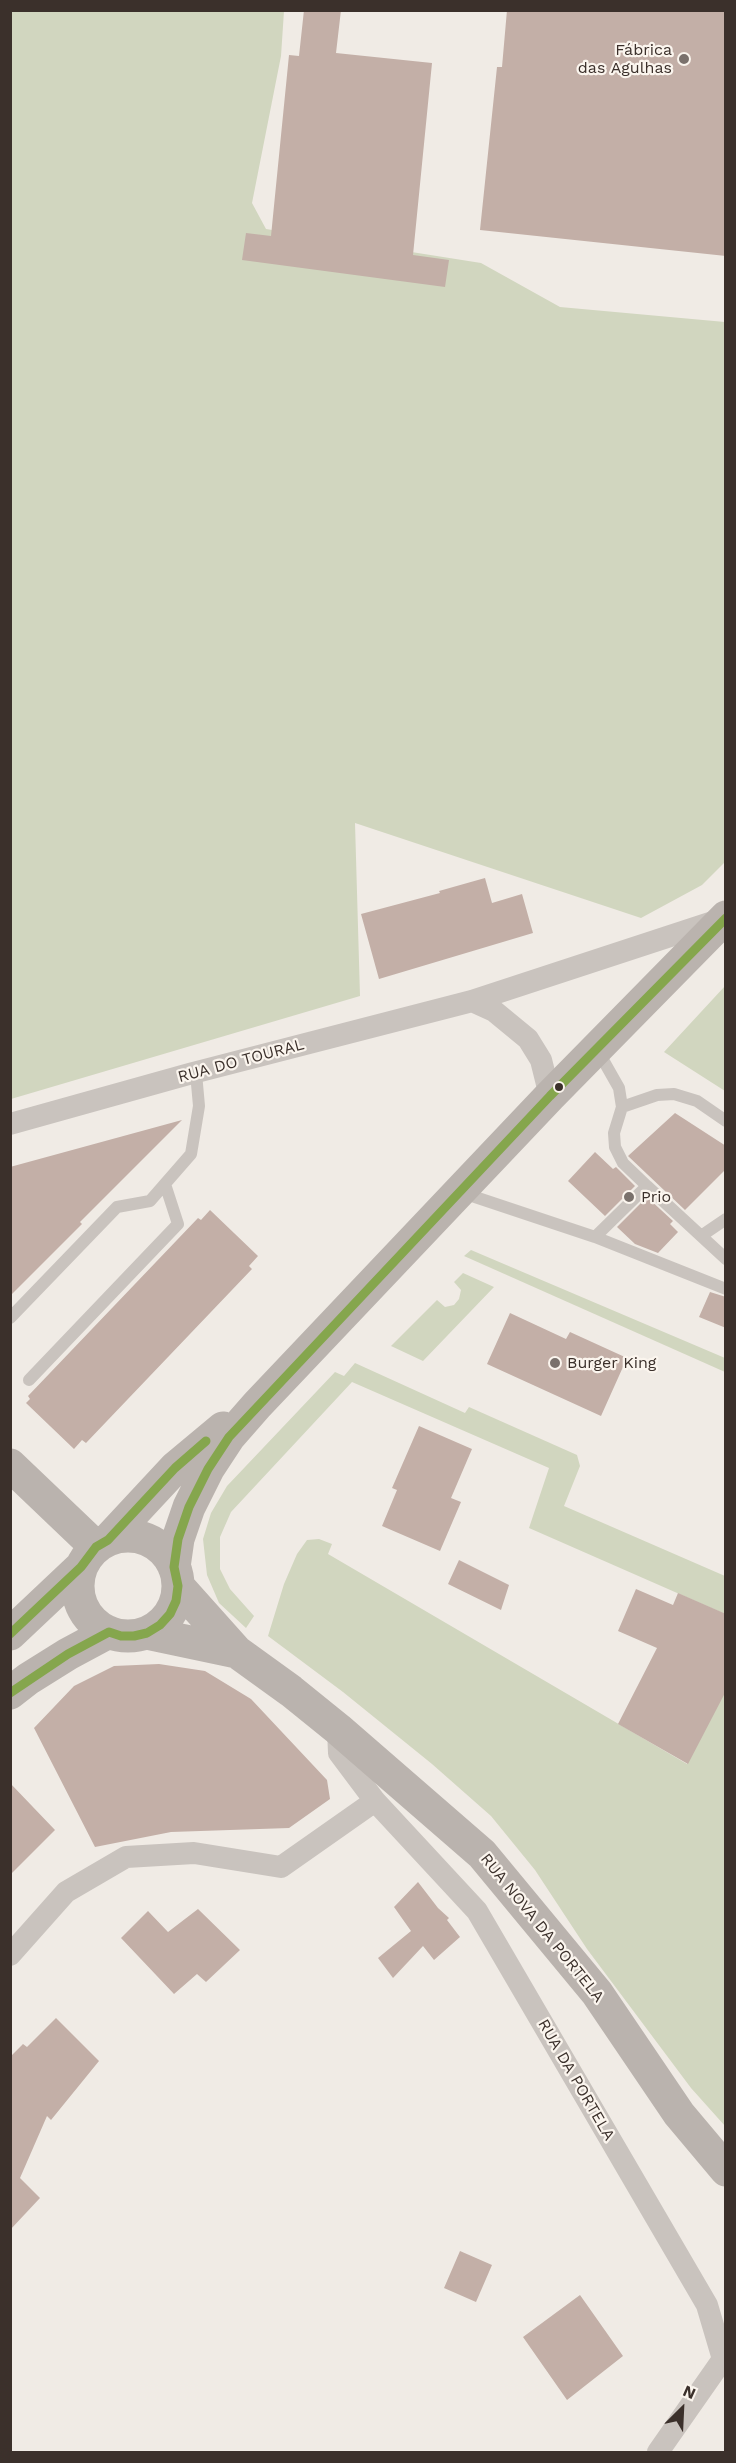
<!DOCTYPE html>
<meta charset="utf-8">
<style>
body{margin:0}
#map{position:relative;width:736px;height:2463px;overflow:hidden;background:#f0ebe5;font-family:"Work Sans",sans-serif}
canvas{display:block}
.frame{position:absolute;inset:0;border:12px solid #3b302b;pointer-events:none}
.north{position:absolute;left:652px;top:2379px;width:60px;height:60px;-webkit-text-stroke:4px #fbf5ee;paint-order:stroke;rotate:24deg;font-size:16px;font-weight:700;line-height:24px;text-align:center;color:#3b302b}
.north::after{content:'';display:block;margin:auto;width:21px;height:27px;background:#3b302b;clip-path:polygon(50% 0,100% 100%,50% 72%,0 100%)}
</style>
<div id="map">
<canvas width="736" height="2463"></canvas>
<div class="frame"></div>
<div class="north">N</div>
</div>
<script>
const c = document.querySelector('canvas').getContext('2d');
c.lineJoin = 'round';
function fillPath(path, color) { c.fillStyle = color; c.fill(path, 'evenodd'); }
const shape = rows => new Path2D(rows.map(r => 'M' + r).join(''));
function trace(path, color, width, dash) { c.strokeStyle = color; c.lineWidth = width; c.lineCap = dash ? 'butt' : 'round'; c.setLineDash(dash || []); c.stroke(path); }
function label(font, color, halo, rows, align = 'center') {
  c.font = font + ' "Work Sans",sans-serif'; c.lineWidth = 4.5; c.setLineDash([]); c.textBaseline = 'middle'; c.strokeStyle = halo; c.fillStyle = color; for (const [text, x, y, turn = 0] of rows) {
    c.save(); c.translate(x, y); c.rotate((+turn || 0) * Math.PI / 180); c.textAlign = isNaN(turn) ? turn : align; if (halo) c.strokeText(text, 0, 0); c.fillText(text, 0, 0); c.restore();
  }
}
const green = shape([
 [11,11,284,11,281,56,252,203,266,229,481,263,560,307,725,322,725,862,702,885,641,918,355,823,360,996,11,1099],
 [725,986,725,1091,664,1052],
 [471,1250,725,1358,725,1372,464,1256],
 [463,1273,494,1287,423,1361,391,1346,437,1300,445,1307,454,1305,459,1299,461,1290,454,1282],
 [355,1363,465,1413,469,1407,577,1455,580,1466,564,1506,725,1576,725,1614,529,1528,549,1468,352,1382,231,1512,220,1537,220,1569,230,1589,254,1616,246,1628,219,1603,207,1575,203,1539,211,1513,227,1486,335,1372,344,1376],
 [319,1539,332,1544,328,1554,687,1764,725,1691,725,2126,691,2088,587,1949,535,1870,491,1816,432,1764,343,1692,268,1636,284,1584,297,1554,307,1540]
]);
const building = shape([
 [304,10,341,10,336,53,432,63,413,255,449,260,445,287,242,260,246,233,271,236,289,55,299,56],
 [507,10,726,10,726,256,480,230,497,67,502,67],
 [485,878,492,903,522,894,533,933,379,979,361,914,440,893,439,891],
 [675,1113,726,1146,726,1169,685,1210,628,1156],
 [182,1120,80,1222,82,1224,10,1296,10,1167],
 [595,1152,613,1169,616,1167,635,1186,605,1216,568,1181],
 [647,1197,673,1221,670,1224,678,1232,658,1253,635,1244,617,1227],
 [210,1210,258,1256,249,1266,252,1269,86,1443,82,1440,74,1449,26,1403,30,1399,28,1396,198,1218,201,1220],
 [710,1292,726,1297,726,1328,699,1317],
 [510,1313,566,1339,570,1332,627,1358,601,1416,487,1364],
 [419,1426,472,1449,451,1498,461,1502,440,1551,382,1526,397,1490,392,1488],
 [459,1560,509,1585,501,1610,448,1584],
 [636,1589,673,1605,678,1593,726,1614,726,1691,688,1764,618,1724,657,1648,618,1631],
 [159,1664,205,1671,251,1699,327,1780,330,1799,289,1828,171,1832,95,1847,34,1728,74,1686,114,1666],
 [10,1783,55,1830,10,1875],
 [418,1882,438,1908,449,1918,447,1920,460,1937,434,1960,423,1946,393,1978,378,1958,411,1931,394,1907],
 [198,1909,240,1950,206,1982,197,1974,174,1994,121,1938,148,1911,168,1932],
 [56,2018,99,2061,51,2120,47,2116,20,2178,40,2198,10,2230,10,2057,23,2044,27,2047],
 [460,2251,492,2265,476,2302,444,2288],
 [580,2295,623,2356,567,2400,523,2337]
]);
const lane = shape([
 [622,1107,657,1095,674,1094,697,1101,726,1121],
 [647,1186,726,1259],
 [463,1193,595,1237,647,1186,623,1163,615,1147,614,1133,622,1107,619,1088,598,1051],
 [701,1236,726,1219],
 [595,1237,726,1289],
 [10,1318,117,1207,150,1201,191,1154,199,1106,196,1073],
 [29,1380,178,1224,165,1184]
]);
const street = shape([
 [472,1001,494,1011,528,1039,541,1060,550,1096],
 [10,1124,189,1074,472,1001,719,920],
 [338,1729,339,1753,375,1801,477,1911,707,2305,723,2359,658,2452],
 [10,1955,66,1892,126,1857,194,1853,281,1867,375,1801]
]);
const secondary = shape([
 [10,1465,96,1547],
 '78 1586a50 50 0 1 1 100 0a50 50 0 1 1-100 0Z',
 [108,1540,175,1468,223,1428],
 [174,1567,178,1539,189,1507,208,1469,229,1437,257,1405,550,1096,726,917],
 [178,1586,237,1652,291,1691,338,1729,482,1854,597,1993,679,2114,726,2170],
 [147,1633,237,1652],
 [10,1634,81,1567],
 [10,1693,28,1679,68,1654,109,1632]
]);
const bus1 = shape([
 [10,1634,81,1567,96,1547,108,1540,175,1468,206,1441],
 [10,1693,68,1654,109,1632,121,1636,134,1636,147,1633,160,1625,170,1614,176,1601,178,1586,174,1567,178,1539,189,1507,208,1469,229,1437,550,1096,726,918]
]);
const markers = [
 [684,59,6,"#7a716c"],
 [559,1087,5,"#3b302b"],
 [629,1197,6,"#7a716c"],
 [555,1363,6,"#7a716c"]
];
const poiNames = [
 ["Fábrica",672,50,"right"],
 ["das Agulhas",672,68,"right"],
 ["Prio",641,1197],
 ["Burger King",567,1363]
];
const streetNames = [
 ["RUA DO TOURAL",241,1061,-15],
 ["RUA NOVA DA PORTELA",542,1928,51],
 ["RUA DA PORTELA",576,2080,60]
];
fillPath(green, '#d1d6bf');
fillPath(building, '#c3afa7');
trace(lane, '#c9c3be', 12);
trace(street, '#c9c3be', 22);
trace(secondary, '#bab3ae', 33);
trace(bus1, '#85a64d', 9);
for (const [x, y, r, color] of markers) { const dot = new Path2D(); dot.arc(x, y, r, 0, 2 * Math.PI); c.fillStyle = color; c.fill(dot); trace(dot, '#fbf5ee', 2); }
label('16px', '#3b302b', '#fbf5ee', poiNames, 'left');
label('16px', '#3b302b', '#fbf5ee', streetNames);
</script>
